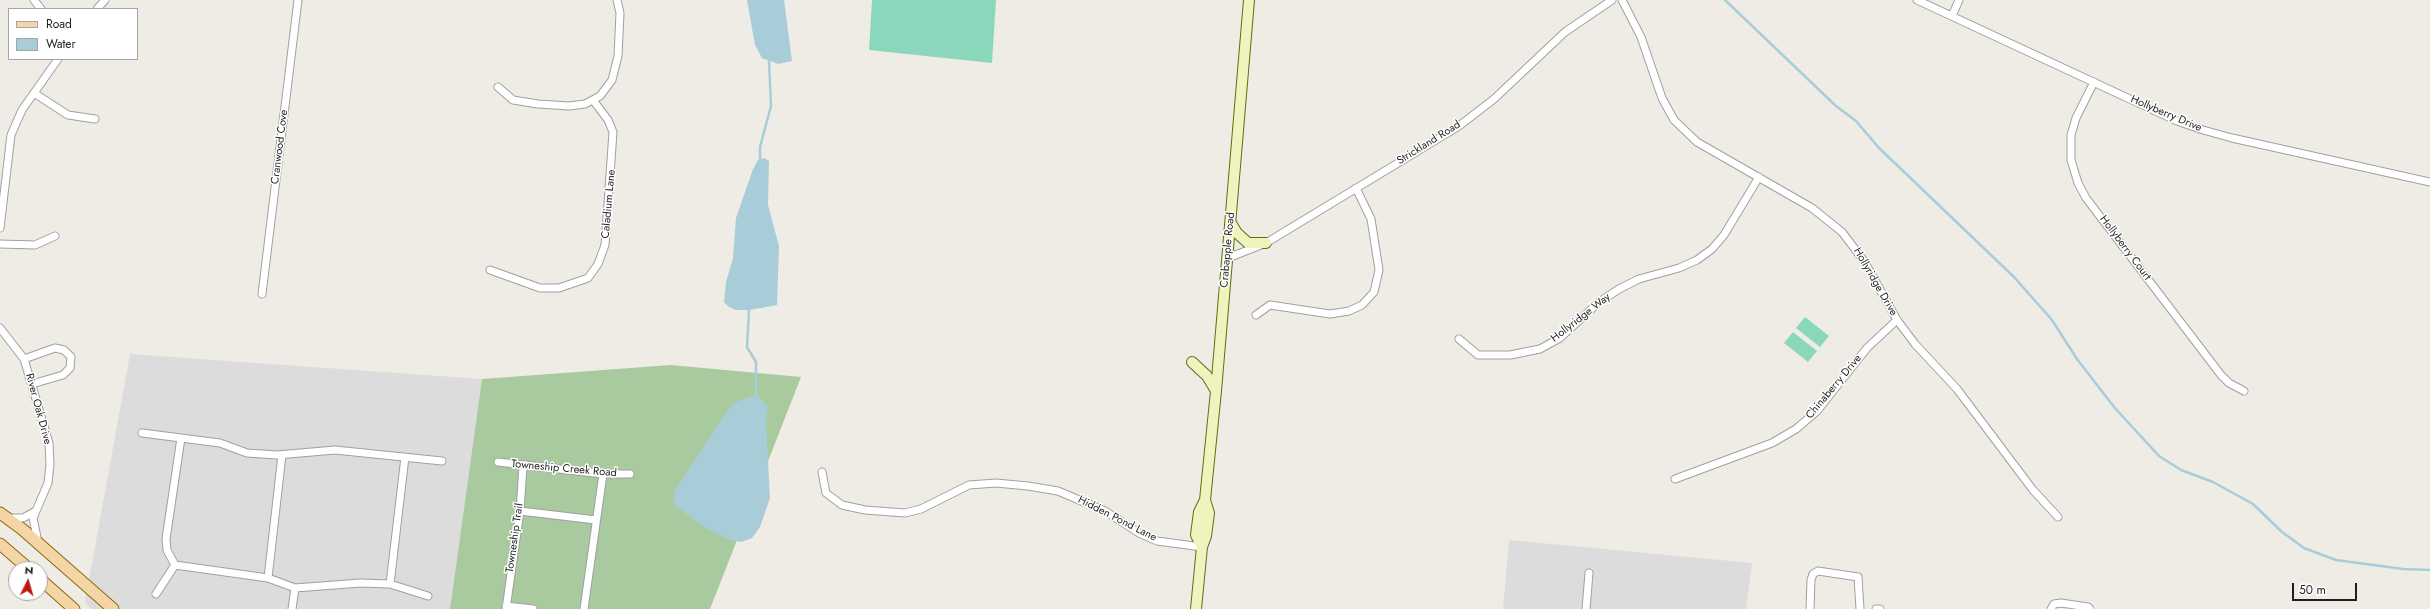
<!DOCTYPE html>
<style>
body{margin:0}
#map{position:relative;width:2430px;height:609px;overflow:hidden;background:#efece6;font-family:Jost,sans-serif}
canvas{display:block}
.legend{position:absolute;left:8px;top:8px;width:130px;height:52px;box-sizing:border-box;background:#fff;border:1px solid #a5a5a5;margin:0;padding:5px 7px;list-style:none;font-size:12px;color:#1f1f1f}
.legend li{display:flex;align-items:center;gap:8px;height:20px}
.legend b{width:20px;border:1px solid #a5a5a5}
.north{position:absolute;left:8px;top:561px;width:40px;height:40px;box-sizing:border-box;background:#fff;border:1px solid #a5a5a5;border-radius:50%;rotate:5deg;font-size:11px;font-weight:700;line-height:16px;text-align:center;color:#1f1f1f}
.north::after{content:'';display:block;margin:auto;width:14px;height:18px;background:#bc1711;clip-path:polygon(50% 0,100% 100%,50% 72%,0 100%)}
.scale{position:absolute;left:2292px;top:583px;width:65px;height:18px;box-sizing:border-box;border:2px solid #1f1f1f;border-top:0;padding-left:5px;font-size:12px;line-height:14px;white-space:nowrap;color:#1f1f1f;-webkit-text-stroke:3px #fff;paint-order:stroke}
</style>
<div id="map">
<canvas width="2430" height="609"></canvas>
<ul class="legend">
<li><b style="height:5px;background:#f4d5a5"></b>Road</li>
<li><b style="height:11px;background:#a9ccd9"></b>Water</li>
</ul>
<div class="north">N</div>
<div class="scale">50 m</div>
</div>
<script>
const c = document.querySelector('canvas').getContext('2d');
c.lineJoin = 'round';
function fillPath(path, color) { c.fillStyle = color; c.fill(path, 'evenodd'); }
const shape = rows => new Path2D(rows.map(r => 'M' + r).join(''));
function trace(path, color, width, dash) { c.strokeStyle = color; c.lineWidth = width; c.lineCap = dash ? 'butt' : 'round'; c.setLineDash(dash || []); c.stroke(path); }
function label(font, color, halo, rows, align = 'center') {
  c.font = font + ' Jost,sans-serif'; c.lineWidth = 3; c.setLineDash([]); c.textBaseline = 'middle'; c.strokeStyle = halo; c.fillStyle = color; for (const [text, x, y, turn = 0] of rows) {
    c.save(); c.translate(x, y); c.rotate((+turn || 0) * Math.PI / 180); c.textAlign = isNaN(turn) ? turn : align; if (halo) c.strokeText(text, 0, 0); c.fillText(text, 0, 0); c.restore();
  }
}
const residential = shape([
 [130,354,482,379,450,609,91,609,85,602],
 [1509,540,1752,563,1746,609,1503,609]
]);
const forest = shape([
 [671,365,801,377,710,609,450,609,482,379]
]);
const pitch = shape([
 [872,0,996,0,992,63,869,50],
 [1805,317,1829,336,1820,347,1796,328],
 [1793,332,1817,351,1808,362,1784,343]
]);
const water = shape([
 [747,0,784,0,792,61,778,64,762,58,755,45],
 [764,158,769,161,768,205,779,246,777,305,749,310,736,310,729,307,724,302,726,282,733,258,736,218,753,169,758,160],
 [753,396,760,398,768,407,766,422,770,498,760,527,752,538,741,542,729,540,706,528,674,505,674,492,726,412,736,402]
]);
const stream = shape([
 [1725,0,1836,106,1856,121,1879,148,2014,277,2052,320,2077,359,2114,407,2159,456,2181,470,2213,482,2253,504,2282,532,2304,548,2336,560,2403,569,2430,570],
 [760,160,760,147,771,106,769,61],
 [749,310,747,347,756,362,756,397]
]);
const street = shape([
 [34,0,41,9],
 [1622,0,1641,37,1662,98,1674,120,1697,142,1812,208,1842,232,1864,261,1897,320,1915,344,1957,389,2033,490,2058,517],
 [1917,0,2177,121,2203,130,2232,138,2430,182],
 [97,9,105,0],
 [1952,16,1959,0],
 [2094,82,2076,118,2071,135,2071,160,2078,183,2086,198,2221,375,2229,383,2244,391],
 [498,87,513,100,538,104,569,106,585,104,600,96,612,80,618,56,620,13,617,0],
 [34,93,68,115,95,119],
 [0,228,11,135,22,110,58,59],
 [0,244,35,245,55,236],
 [1228,258,1266,243,1459,126,1494,99,1565,32,1612,0],
 [490,270,540,288,559,288,588,278,598,264,605,245,613,132,608,120,593,100],
 [262,294,298,0],
 [1256,315,1270,305,1330,314,1349,311,1362,305,1374,292,1379,270,1371,219,1356,188],
 [0,328,24,359,49,443,50,464,48,483,33,518,38,542],
 [1459,339,1478,355,1510,355,1540,349,1560,338,1598,303,1619,289,1639,279,1679,268,1697,260,1712,249,1724,235,1759,177],
 [24,359,55,348,64,350,71,357,70,368,63,375,32,384],
 [142,433,220,443,247,453,277,455,335,450,442,461],
 [181,438,166,539,167,550,175,565,268,578,295,588,360,583,390,584,428,596],
 [498,462,603,474,630,474],
 [822,472,826,493,842,505,865,510,905,513,921,509,969,485,996,483,1028,486,1058,491,1105,511,1139,533,1157,541,1202,547],
 [1675,479,1772,443,1796,429,1817,411,1867,348,1897,320],
 [520,511,596,520],
 [8,518,23,518,34,512],
 [268,578,282,455],
 [390,584,405,457],
 [156,594,175,565],
 [506,606,533,609],
 [292,609,295,588],
 [506,609,520,511,523,466],
 [584,609,603,474],
 [1586,609,1589,573],
 [1810,609,1811,580,1813,574,1818,571,1858,577,1860,609],
 [1876,609,1880,609],
 [2051,609,2054,604,2061,603,2088,607,2090,609]
]);
const secondary = shape([
 [1231,223,1237,233,1248,243,1266,243],
 [1192,362,1207,376,1216,391],
 [1202,547,1196,535,1199,512,1205,500,1216,391,1249,0],
 [1196,609,1202,547,1206,536,1209,513,1205,500]
]);
const primary = shape([
 [0,513,22,529,113,609],
 [0,544,29,569],
 [40,579,74,609]
]);
const streetNames = [
 ["Hollyberry Drive",2166,114,23],
 ["Strickland Road",1429,143,-32],
 ["Cranwood Cove",280,147,-83],
 ["Caladium Lane",609,204,-85],
 ["Hollyberry Court",2125,248,53],
 ["Crabapple Road",1228,250,-85],
 ["Hollyridge Drive",1875,282,60],
 ["Hollyridge Way",1581,318,-38],
 ["Chinaberry Drive",1834,387,-50],
 ["River Oak Drive",38,409,75],
 ["Towneship Creek Road",564,469,5],
 ["Hidden Pond Lane",1117,519,27],
 ["Towneship Trail",515,538,-82]
];
fillPath(residential, '#dcdcdc');
fillPath(forest, '#a9ca9e');
fillPath(pitch, '#8ad7bc');
fillPath(water, '#a9ccd9');
trace(stream, '#a9ccd9', 2.5);
trace(street, '#a0a0a0', 9);
trace(secondary, '#5f6d0e', 12);
trace(primary, '#8d670c', 13);
trace(street, '#fff', 7);
trace(secondary, '#eff4be', 10);
trace(primary, '#f4d5a5', 11);
label('11px', '#1f1f1f', '#fff', streetNames);
</script>
